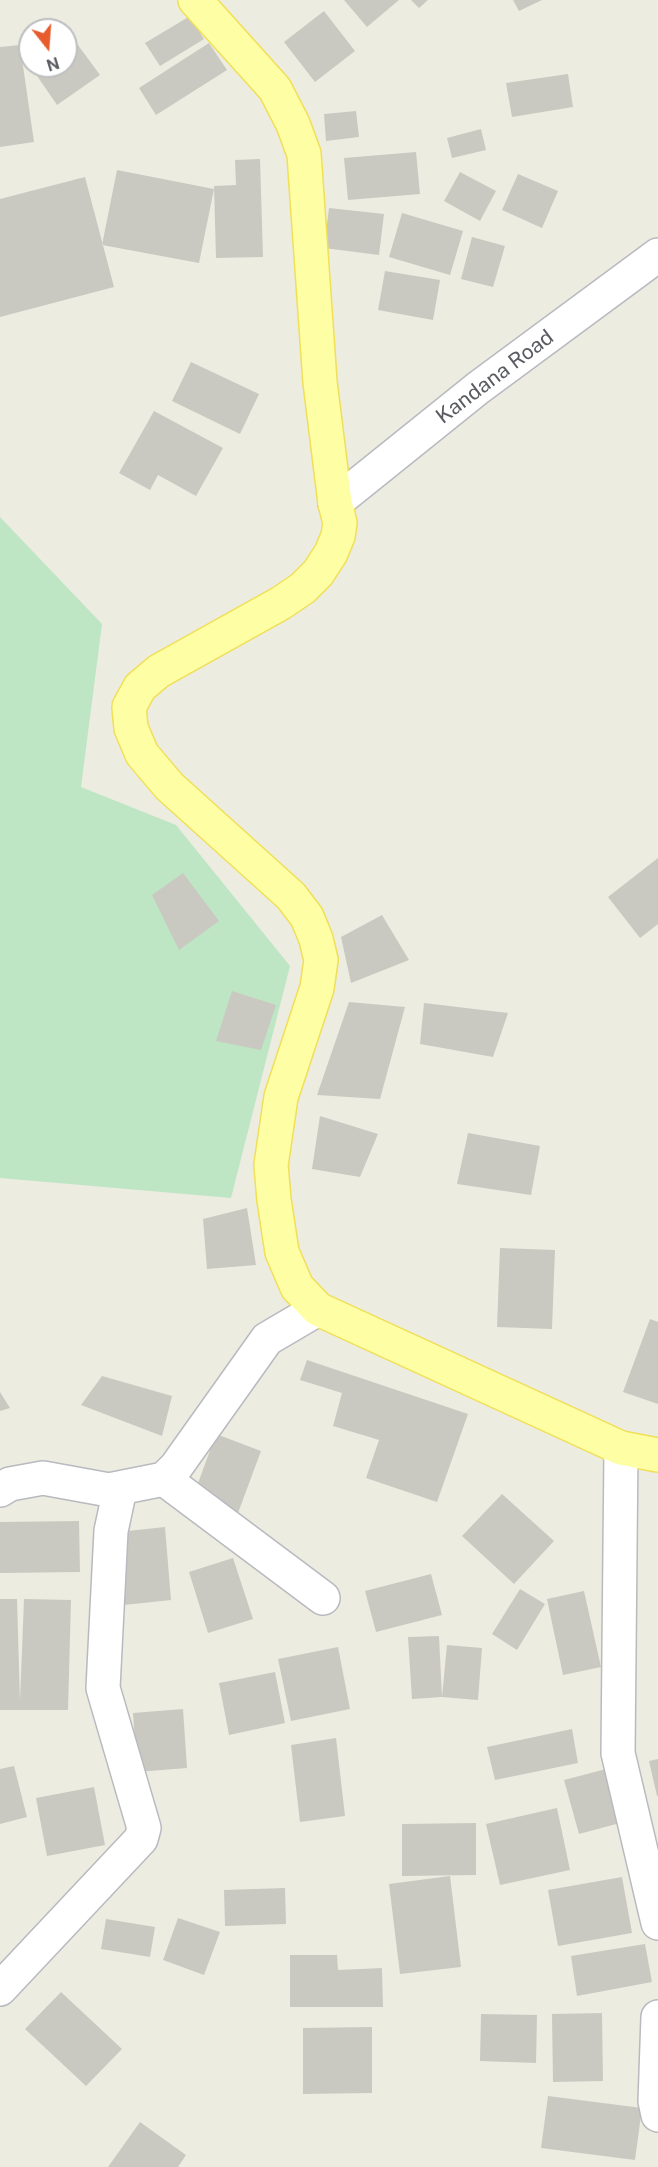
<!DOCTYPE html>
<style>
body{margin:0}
#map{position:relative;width:658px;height:2167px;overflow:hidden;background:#edece1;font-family:"Public Sans",sans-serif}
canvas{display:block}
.north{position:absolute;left:18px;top:18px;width:60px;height:60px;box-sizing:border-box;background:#fff;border:2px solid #bdbec0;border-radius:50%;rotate:163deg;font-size:16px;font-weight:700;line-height:24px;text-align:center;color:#5a5c62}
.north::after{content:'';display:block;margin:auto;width:21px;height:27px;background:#e75b2d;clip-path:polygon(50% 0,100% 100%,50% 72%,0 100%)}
</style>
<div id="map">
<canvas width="658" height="2167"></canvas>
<div class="north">N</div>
</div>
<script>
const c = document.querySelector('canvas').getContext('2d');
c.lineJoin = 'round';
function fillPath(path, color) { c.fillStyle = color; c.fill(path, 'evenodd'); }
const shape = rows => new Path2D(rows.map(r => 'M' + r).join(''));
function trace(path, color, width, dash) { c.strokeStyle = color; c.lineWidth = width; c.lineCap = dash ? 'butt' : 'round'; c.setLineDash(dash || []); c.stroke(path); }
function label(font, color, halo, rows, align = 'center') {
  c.font = font + ' "Public Sans",sans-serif'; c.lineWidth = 6; c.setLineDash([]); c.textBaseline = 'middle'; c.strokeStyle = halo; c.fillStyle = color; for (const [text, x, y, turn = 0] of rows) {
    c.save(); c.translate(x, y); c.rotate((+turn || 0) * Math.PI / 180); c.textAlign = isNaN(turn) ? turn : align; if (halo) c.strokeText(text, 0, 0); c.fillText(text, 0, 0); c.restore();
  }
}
const green = shape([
 [0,517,102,624,81,787,176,825,290,966,231,1198,0,1178]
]);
const building = shape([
 [344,0,399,0,367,27],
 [411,0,428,0,419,8],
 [513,0,542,0,519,11],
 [324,11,355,51,315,82,284,42],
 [190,16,204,39,160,66,145,43],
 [75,41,100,75,57,105,33,70,39,66,66,66,66,47],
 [209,43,227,70,156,115,139,88],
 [20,45,34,142,0,147,0,47],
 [568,74,573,107,512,117,506,83],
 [356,111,359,137,326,141,324,114],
 [481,129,486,150,452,158,447,138],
 [416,152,420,194,348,200,344,158],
 [260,159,263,257,216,258,214,186,236,185,235,160],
 [117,170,214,189,199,263,102,245],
 [460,172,496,191,480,221,444,201],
 [518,174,558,191,542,228,502,210],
 [85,177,114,287,0,317,0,199],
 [329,208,384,214,379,255,324,248],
 [402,213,463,231,450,275,389,257],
 [472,237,505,246,493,287,461,279],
 [385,271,440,280,433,320,378,310],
 [191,362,259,394,240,434,172,401],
 [154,411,223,448,196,496,158,475,150,490,119,473],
 [658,858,658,924,640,938,608,897],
 [183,873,219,921,179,950,152,895],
 [382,915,409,960,351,983,341,937],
 [232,991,276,1005,261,1050,216,1041],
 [349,1002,405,1007,380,1099,317,1095],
 [424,1003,508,1013,493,1057,420,1044],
 [320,1116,378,1134,360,1177,312,1169],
 [468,1133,540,1146,531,1195,457,1184],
 [247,1208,256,1265,207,1269,203,1219],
 [500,1248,555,1250,552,1329,497,1327],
 [650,1319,658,1322,658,1404,623,1392],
 [307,1360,468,1414,437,1502,366,1478,379,1440,333,1426,342,1393,300,1380],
 [102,1376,172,1396,162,1436,81,1405],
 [0,1392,10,1408,0,1411],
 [216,1434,261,1451,238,1513,193,1497],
 [502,1494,554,1541,514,1584,462,1536],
 [79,1521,80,1572,0,1573,0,1522],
 [165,1527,171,1600,124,1605,118,1532],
 [233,1558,253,1619,208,1633,189,1572],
 [431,1574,442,1615,376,1632,365,1591],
 [520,1589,545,1604,517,1650,492,1634],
 [584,1591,601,1667,563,1675,547,1599],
 [0,1599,17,1599,20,1701,24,1599,71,1600,68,1710,0,1710],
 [439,1636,442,1697,447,1645,482,1648,478,1700,442,1697,412,1699,408,1637],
 [338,1647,350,1709,291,1721,278,1659],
 [275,1672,285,1723,229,1735,219,1683],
 [183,1709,187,1768,137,1772,133,1713],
 [572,1729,578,1763,495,1780,487,1747],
 [336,1738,345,1816,300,1822,291,1745],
 [658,1759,658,1796,657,1796,649,1761],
 [14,1766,27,1817,0,1824,0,1769],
 [606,1769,620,1823,579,1834,564,1780],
 [94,1787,105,1845,47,1856,36,1798],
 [557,1808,570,1870,500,1885,486,1824],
 [476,1823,476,1875,402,1876,402,1824],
 [450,1876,461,1967,400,1974,389,1884],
 [622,1877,632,1933,558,1946,548,1890],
 [285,1888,286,1924,225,1926,224,1890],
 [178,1918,220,1932,204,1975,163,1960],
 [106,1919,155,1927,150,1957,101,1949],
 [645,1944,652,1982,577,1996,571,1956],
 [290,1955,337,1955,338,1970,382,1968,383,2007,290,2007],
 [61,1992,122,2049,86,2086,25,2029],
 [602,2013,603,2081,553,2082,552,2014],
 [481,2014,537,2015,536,2063,480,2061],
 [372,2027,372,2093,303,2094,303,2028],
 [548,2096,642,2108,635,2160,541,2148],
 [140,2122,186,2155,178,2167,108,2167]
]);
const minor = shape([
 [335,503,478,388,658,255],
 [621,1448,618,1753,658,1923],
 [164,1479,323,1598],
 [0,1490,10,1484,43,1478,109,1490,164,1479,176,1467,267,1339,318,1309],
 [0,1989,141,1839,144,1828,103,1688,111,1531,120,1489],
 [658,2017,655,2101,658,2115]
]);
const major = shape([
 [195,0,275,89,293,124,304,154,320,382,335,503,340,523,338,536,331,553,318,573,303,588,281,603,159,671,140,687,129,707,131,728,142,754,169,786,291,896,307,917,316,939,321,960,317,988,281,1097,271,1165,274,1200,282,1252,297,1287,318,1309,621,1448,658,1455]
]);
const streetNames = [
 ["Kandana Road",495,377,-37]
];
fillPath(green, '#bee5c4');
fillPath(building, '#cac9c1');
trace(minor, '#b9bac0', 36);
trace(major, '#f0df57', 36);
trace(minor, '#fff', 33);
trace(major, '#fefea5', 33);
label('21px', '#5a5c62', '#fff', streetNames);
</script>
